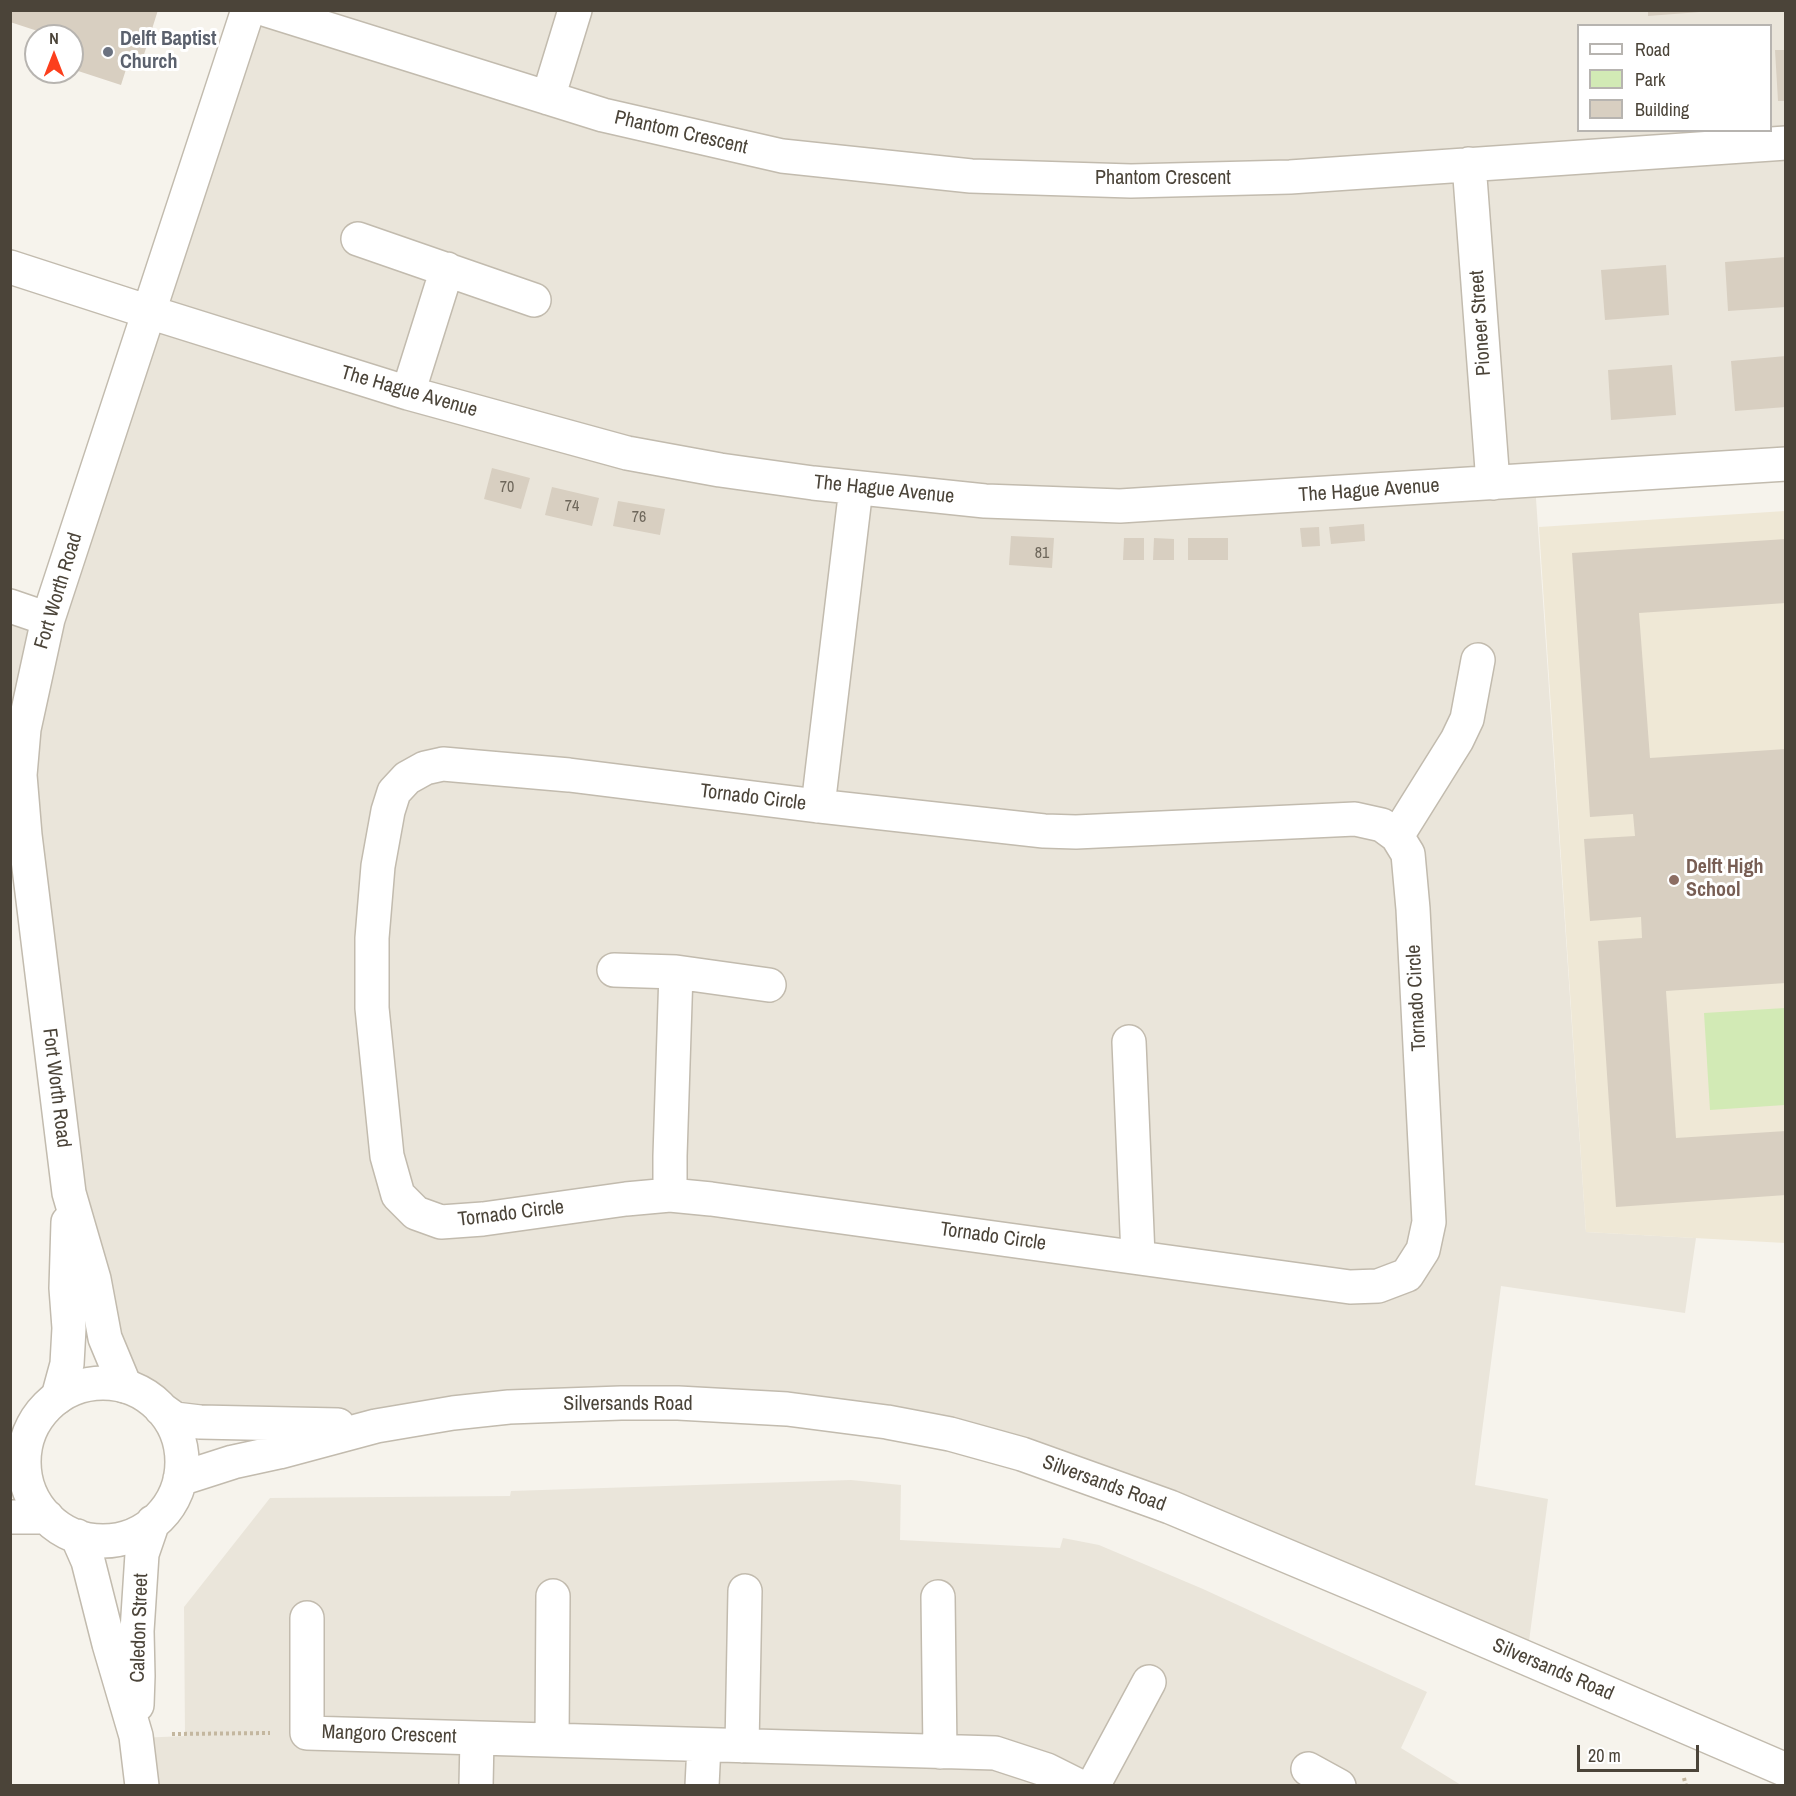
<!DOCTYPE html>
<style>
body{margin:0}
#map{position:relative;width:1796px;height:1796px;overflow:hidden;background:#f6f3ec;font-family:"Archivo Narrow",sans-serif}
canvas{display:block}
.frame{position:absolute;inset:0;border:12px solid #4b4439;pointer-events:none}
.legend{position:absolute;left:1577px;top:24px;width:195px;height:108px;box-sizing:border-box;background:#fff;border:2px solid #b7b4b0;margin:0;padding:8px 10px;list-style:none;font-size:18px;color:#4b4439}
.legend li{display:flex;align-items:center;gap:12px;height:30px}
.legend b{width:30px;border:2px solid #b7b4b0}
.north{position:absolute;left:24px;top:24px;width:60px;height:60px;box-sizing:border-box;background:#fff;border:2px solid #b7b4b0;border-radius:50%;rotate:0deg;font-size:16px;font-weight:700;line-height:24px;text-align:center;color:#4b4439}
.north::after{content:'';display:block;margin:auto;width:21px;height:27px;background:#fc3f1d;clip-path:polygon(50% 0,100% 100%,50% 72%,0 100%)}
.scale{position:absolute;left:1577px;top:1745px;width:122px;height:27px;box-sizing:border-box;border:3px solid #4b4439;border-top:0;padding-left:8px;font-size:18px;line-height:21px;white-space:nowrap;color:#4b4439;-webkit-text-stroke:4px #fff;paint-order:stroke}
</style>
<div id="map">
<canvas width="1796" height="1796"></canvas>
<div class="frame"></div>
<ul class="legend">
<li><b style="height:8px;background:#fff"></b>Road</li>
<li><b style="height:16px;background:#d2eab5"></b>Park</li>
<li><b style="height:16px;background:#d8cfc1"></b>Building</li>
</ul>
<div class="north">N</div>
<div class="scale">20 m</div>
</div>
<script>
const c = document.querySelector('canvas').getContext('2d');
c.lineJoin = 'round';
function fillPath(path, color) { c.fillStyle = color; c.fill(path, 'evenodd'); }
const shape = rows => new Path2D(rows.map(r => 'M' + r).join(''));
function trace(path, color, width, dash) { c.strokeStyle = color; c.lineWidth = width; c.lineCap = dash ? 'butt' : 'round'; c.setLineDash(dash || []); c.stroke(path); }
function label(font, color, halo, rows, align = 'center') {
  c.font = font + ' "Archivo Narrow",sans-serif'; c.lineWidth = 6; c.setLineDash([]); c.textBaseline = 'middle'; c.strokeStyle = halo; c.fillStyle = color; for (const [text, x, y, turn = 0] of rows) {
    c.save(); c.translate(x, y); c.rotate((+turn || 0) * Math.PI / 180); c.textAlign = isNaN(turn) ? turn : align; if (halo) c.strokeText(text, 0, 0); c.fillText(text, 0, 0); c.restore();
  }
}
const residential = shape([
 [247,11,1785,11,1785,466,1535,484,1586,1232,1696,1238,1685,1313,1501,1286,1475,1485,1548,1499,1527,1656,889,1420,453,1410,256,1422,152,1398,139,1390,103,1338,11,768,10,603,46,615],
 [1578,26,1770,26,1770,130,1578,130],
 [851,1480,901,1485,900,1540,1060,1548,1063,1538,1099,1545,1203,1589,1427,1692,1401,1748,1461,1785,145,1786,138,1738,185,1736,184,1607,270,1498,510,1496,511,1491]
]);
const education = shape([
 [1785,511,1785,1243,1586,1232,1539,527]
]);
const green = shape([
 [1785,1008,1785,1105,1710,1110,1704,1013]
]);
const building = shape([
 [10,10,158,10,141,64,129,60,121,85,72,69,72,36,53,36,10,22],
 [1648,10,1700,10,1700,12,1648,16],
 [1775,50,1786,50,1786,101,1778,101],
 [1786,257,1786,307,1728,311,1725,262],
 [1666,265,1669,315,1605,320,1601,270],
 [1786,356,1786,407,1735,411,1731,361],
 [1672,365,1676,415,1611,420,1608,370],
 [492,468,530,478,521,509,484,499],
 [552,487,599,498,592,526,545,515],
 [618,501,665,509,660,535,613,526],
 [1364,524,1365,541,1331,544,1329,527],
 [1319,527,1320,546,1302,547,1300,528],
 [1011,536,1054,538,1052,568,1009,565],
 [1124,538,1144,538,1144,560,1123,560],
 [1154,538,1174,539,1174,560,1153,560],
 [1188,538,1228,538,1228,560,1188,560],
 [1786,539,1786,603,1639,613,1650,758,1786,749,1786,983,1666,991,1676,1138,1786,1131,1786,1195,1616,1207,1598,941,1642,938,1641,917,1590,921,1584,839,1635,836,1633,814,1590,817,1572,553]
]);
const path = shape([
 [172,1734,270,1733],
 [1684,1778,1686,1786]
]);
const minor = shape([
 [267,10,603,115,782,156,971,176,1131,181,1290,177,1786,143],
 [548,98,575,10],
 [1469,164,1493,483],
 [358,239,534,300],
 [10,267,149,312,408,393,627,453,720,470,813,483,985,501,1120,506,1786,464],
 [408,393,447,269],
 [10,606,48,619],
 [443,764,569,775,818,806,1044,831,1076,832,1355,819,1382,825,1397,836,1408,854,1413,909,1429,1222,1423,1250,1407,1275,1378,1286,1350,1287,711,1199,670,1195,626,1199,483,1219,441,1222,416,1213,398,1195,387,1156,372,1008,372,938,378,866,388,811,394,792,407,778,425,768,443,764],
 [818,806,856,488],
 [1397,836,1457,740,1467,719,1478,660],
 [614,970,676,972,769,985],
 [1129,1042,1138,1256],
 [670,1195,670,1156,676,972],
 [125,1386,105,1338,94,1279,69,1193,25,835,20,775,24,729,48,619,248,10],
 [58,1397,67,1364,69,1328,66,1288,68,1222],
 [938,1597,940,1752],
 [307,1618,307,1733,995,1753,1047,1770,1079,1786],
 [552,1740,553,1596],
 [742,1746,745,1591],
 [1308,1769,1339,1786],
 [476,1786,477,1738],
 [702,1786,704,1745],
 [1093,1786,1149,1682]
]);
const tertiary = shape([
 '24 1462a79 79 0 1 1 158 0a79 79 0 1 1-158 0Z',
 [161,1409,175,1419,200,1422,338,1425],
 [180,1479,233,1462,279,1452,376,1426,453,1413,509,1407,621,1403,678,1403,787,1409,887,1422,950,1434,1022,1454,1170,1507,1375,1593,1786,1770],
 [10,1517,47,1517],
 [77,1536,88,1561,109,1644,136,1736,142,1786],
 [137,1705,138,1676,137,1631,142,1554,153,1522]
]);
const markers = [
 [108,52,6,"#6b7280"],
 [1674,880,6,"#8d6e63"]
];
const numberNames = [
 ["70",507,488],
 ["74",572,507],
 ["76",639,518],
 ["81",1042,554]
];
const worshipNames = [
 ["Delft Baptist",120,40],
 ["Church",120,63]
];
const streetNames = [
 ["Phantom Crescent",681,133,13],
 ["Phantom Crescent",1163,179],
 ["Pioneer Street",1481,323,-94],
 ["The Hague Avenue",409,392,16],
 ["The Hague Avenue",884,490,6],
 ["The Hague Avenue",1369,491,-4],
 ["Fort Worth Road",59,591,-73],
 ["Tornado Circle",753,798,7],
 ["Tornado Circle",1417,998,-93],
 ["Fort Worth Road",56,1088,83],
 ["Tornado Circle",511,1214,-7],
 ["Tornado Circle",993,1237,8],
 ["Silversands Road",628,1405],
 ["Silversands Road",1104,1484,20],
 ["Caledon Street",140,1628,-88],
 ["Silversands Road",1553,1670,23],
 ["Mangoro Crescent",389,1735,2]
];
const educationNames = [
 ["Delft High",1686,868],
 ["School",1686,891]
];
fillPath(residential, '#eae5da');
fillPath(education, '#efe8d6');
fillPath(green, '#d2eab5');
fillPath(building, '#d8cfc1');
trace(minor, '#c2bbae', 36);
trace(tertiary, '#c2bbae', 36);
trace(path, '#c4b79f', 4, [3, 3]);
trace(minor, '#fff', 33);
trace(tertiary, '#fff', 33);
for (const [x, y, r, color] of markers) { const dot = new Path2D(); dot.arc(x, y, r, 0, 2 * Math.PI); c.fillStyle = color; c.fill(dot); trace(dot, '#fff', 2); }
label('16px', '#6e675b', null, numberNames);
label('bold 20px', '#5b616d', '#fff', worshipNames, 'left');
label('20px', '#4b4439', '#fff', streetNames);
label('bold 20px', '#785e54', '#fff', educationNames, 'left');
</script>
